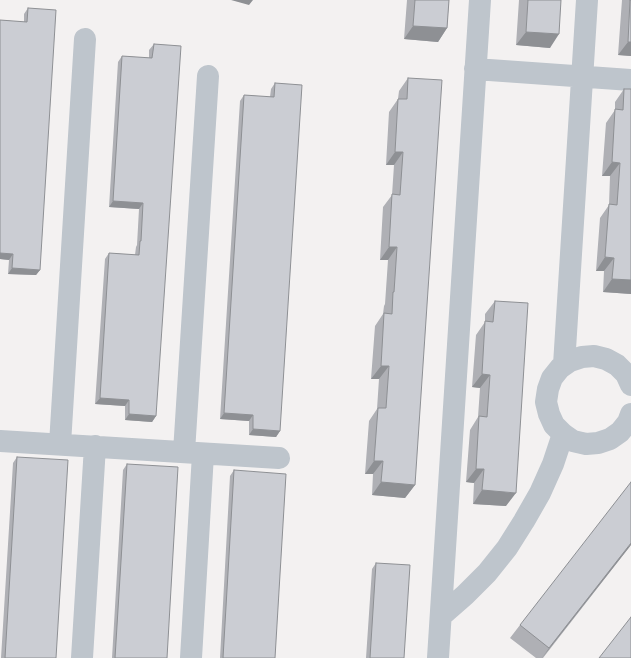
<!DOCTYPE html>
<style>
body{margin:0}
canvas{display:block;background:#f3f1f1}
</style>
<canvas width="631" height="658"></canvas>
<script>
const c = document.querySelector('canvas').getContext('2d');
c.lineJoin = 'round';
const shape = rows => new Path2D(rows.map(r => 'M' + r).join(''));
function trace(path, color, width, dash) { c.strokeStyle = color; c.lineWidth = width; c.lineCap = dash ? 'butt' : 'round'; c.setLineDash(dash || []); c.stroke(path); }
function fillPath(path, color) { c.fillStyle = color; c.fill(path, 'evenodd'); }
const minor = shape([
 [475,69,631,80],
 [564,365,587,0],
 [631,385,626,374,617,365,606,359,594,356,582,357,570,361,560,368,552,378,548,389,546,402,549,414,554,425,563,434,573,441,586,444,598,443,610,439,620,432,628,422,631,414],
 [0,441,279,458],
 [60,444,85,39],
 [184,452,208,76],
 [441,616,465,595,487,573,507,548,524,521,540,493,553,464,563,434],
 [82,658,95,446],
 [191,658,203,454],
 [438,658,480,0]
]);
const wall = shape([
 [407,0,449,0,447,28,438,42,404,39],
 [519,0,561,0,550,48,516,45],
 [622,0,631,0,631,56,618,55],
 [28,8,40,270,36,275,8,274,9,260,0,259,0,20,24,22,24,14],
 [154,44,156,416,152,422,125,420,125,406,95,404,105,259,109,253,135,255,136,247,137,245,139,209,109,207,118,62,122,56,149,58,149,50],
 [408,78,415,485,405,498,372,495,373,474,365,474,369,421,377,409,379,379,371,379,375,326,383,314,384,306,385,304,388,260,380,260,383,207,392,195,394,165,386,165,389,112,398,99,399,91],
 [275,83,280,431,276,437,249,435,249,421,220,419,240,101,244,95,270,97,271,89],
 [624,89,631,89,631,294,603,292,604,271,596,271,600,218,609,205,610,176,602,176,606,123,615,110,615,102],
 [495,301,506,506,473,504,474,483,466,482,470,430,478,417,480,388,472,387,476,335,485,322,485,314],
 [17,457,56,658,1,658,13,463],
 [127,464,167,658,112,658,123,470],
 [234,470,275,658,220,658,230,476],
 [631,545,543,658,536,658,510,638,520,625],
 [376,563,404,658,366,658,372,569]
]);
const shadedWall = shape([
 [231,0,253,0,249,5],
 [413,26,447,28,438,42,404,39],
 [526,32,559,34,550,48,516,45],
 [628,42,631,42,631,56,618,55],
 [395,152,403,152,394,165,386,165],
 [612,162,620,163,610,176,602,176],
 [113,201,143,203,139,209,109,207],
 [389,247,397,247,388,260,380,260],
 [0,253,13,254,9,260,0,259],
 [605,257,614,258,604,271,596,271],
 [12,268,40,270,36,275,8,274],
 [612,279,631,280,631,294,603,292],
 [381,366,389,366,379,379,371,379],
 [482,374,490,375,480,388,472,387],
 [100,398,129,400,125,406,95,404],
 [224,413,253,415,249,421,220,419],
 [129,414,156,416,152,422,125,420],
 [253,429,280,431,276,437,249,435],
 [374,461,383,461,373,474,365,474],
 [476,469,484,469,474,483,466,482],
 [381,482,415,485,405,498,372,495],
 [482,490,516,493,506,506,473,504],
 [631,543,631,545,542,658,549,648]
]);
const building = shape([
 [415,0,449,0,447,28,413,26,415,0],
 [528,0,561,0,559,34,526,32,528,0],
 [630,0,631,0,631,42,628,42,630,0],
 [28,8,56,10,40,270,12,268,13,254,0,253,0,20,27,22,28,8],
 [154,44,181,46,156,416,129,414,129,400,100,398,109,253,139,255,140,241,141,241,143,203,113,201,122,56,152,58,154,44],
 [408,78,442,80,415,485,381,482,383,461,374,461,378,408,386,408,389,366,381,366,384,313,392,314,393,292,394,292,397,247,389,247,392,194,400,195,403,152,395,152,398,99,407,99,408,78],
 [275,83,302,85,280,431,253,429,253,415,224,413,244,95,274,97,275,83],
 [624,89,631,89,631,280,612,279,614,258,605,257,609,204,617,205,620,163,612,162,615,109,623,110,624,89],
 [495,301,528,303,516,493,482,490,484,469,476,469,479,416,487,417,490,375,482,374,485,321,493,322,495,301],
 [17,457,68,460,56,658,5,658,17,457],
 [127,464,178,467,167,658,115,658,127,464],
 [234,470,286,474,275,658,223,658,234,470],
 [631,482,631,543,549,648,520,625,631,482],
 [376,563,410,565,404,658,370,658,376,563],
 [631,617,631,658,599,658,631,617]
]);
trace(minor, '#bec5cc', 22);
fillPath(wall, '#afb0b5');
fillPath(shadedWall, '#8e9094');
fillPath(building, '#cbcdd3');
trace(building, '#8e9094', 1);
</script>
